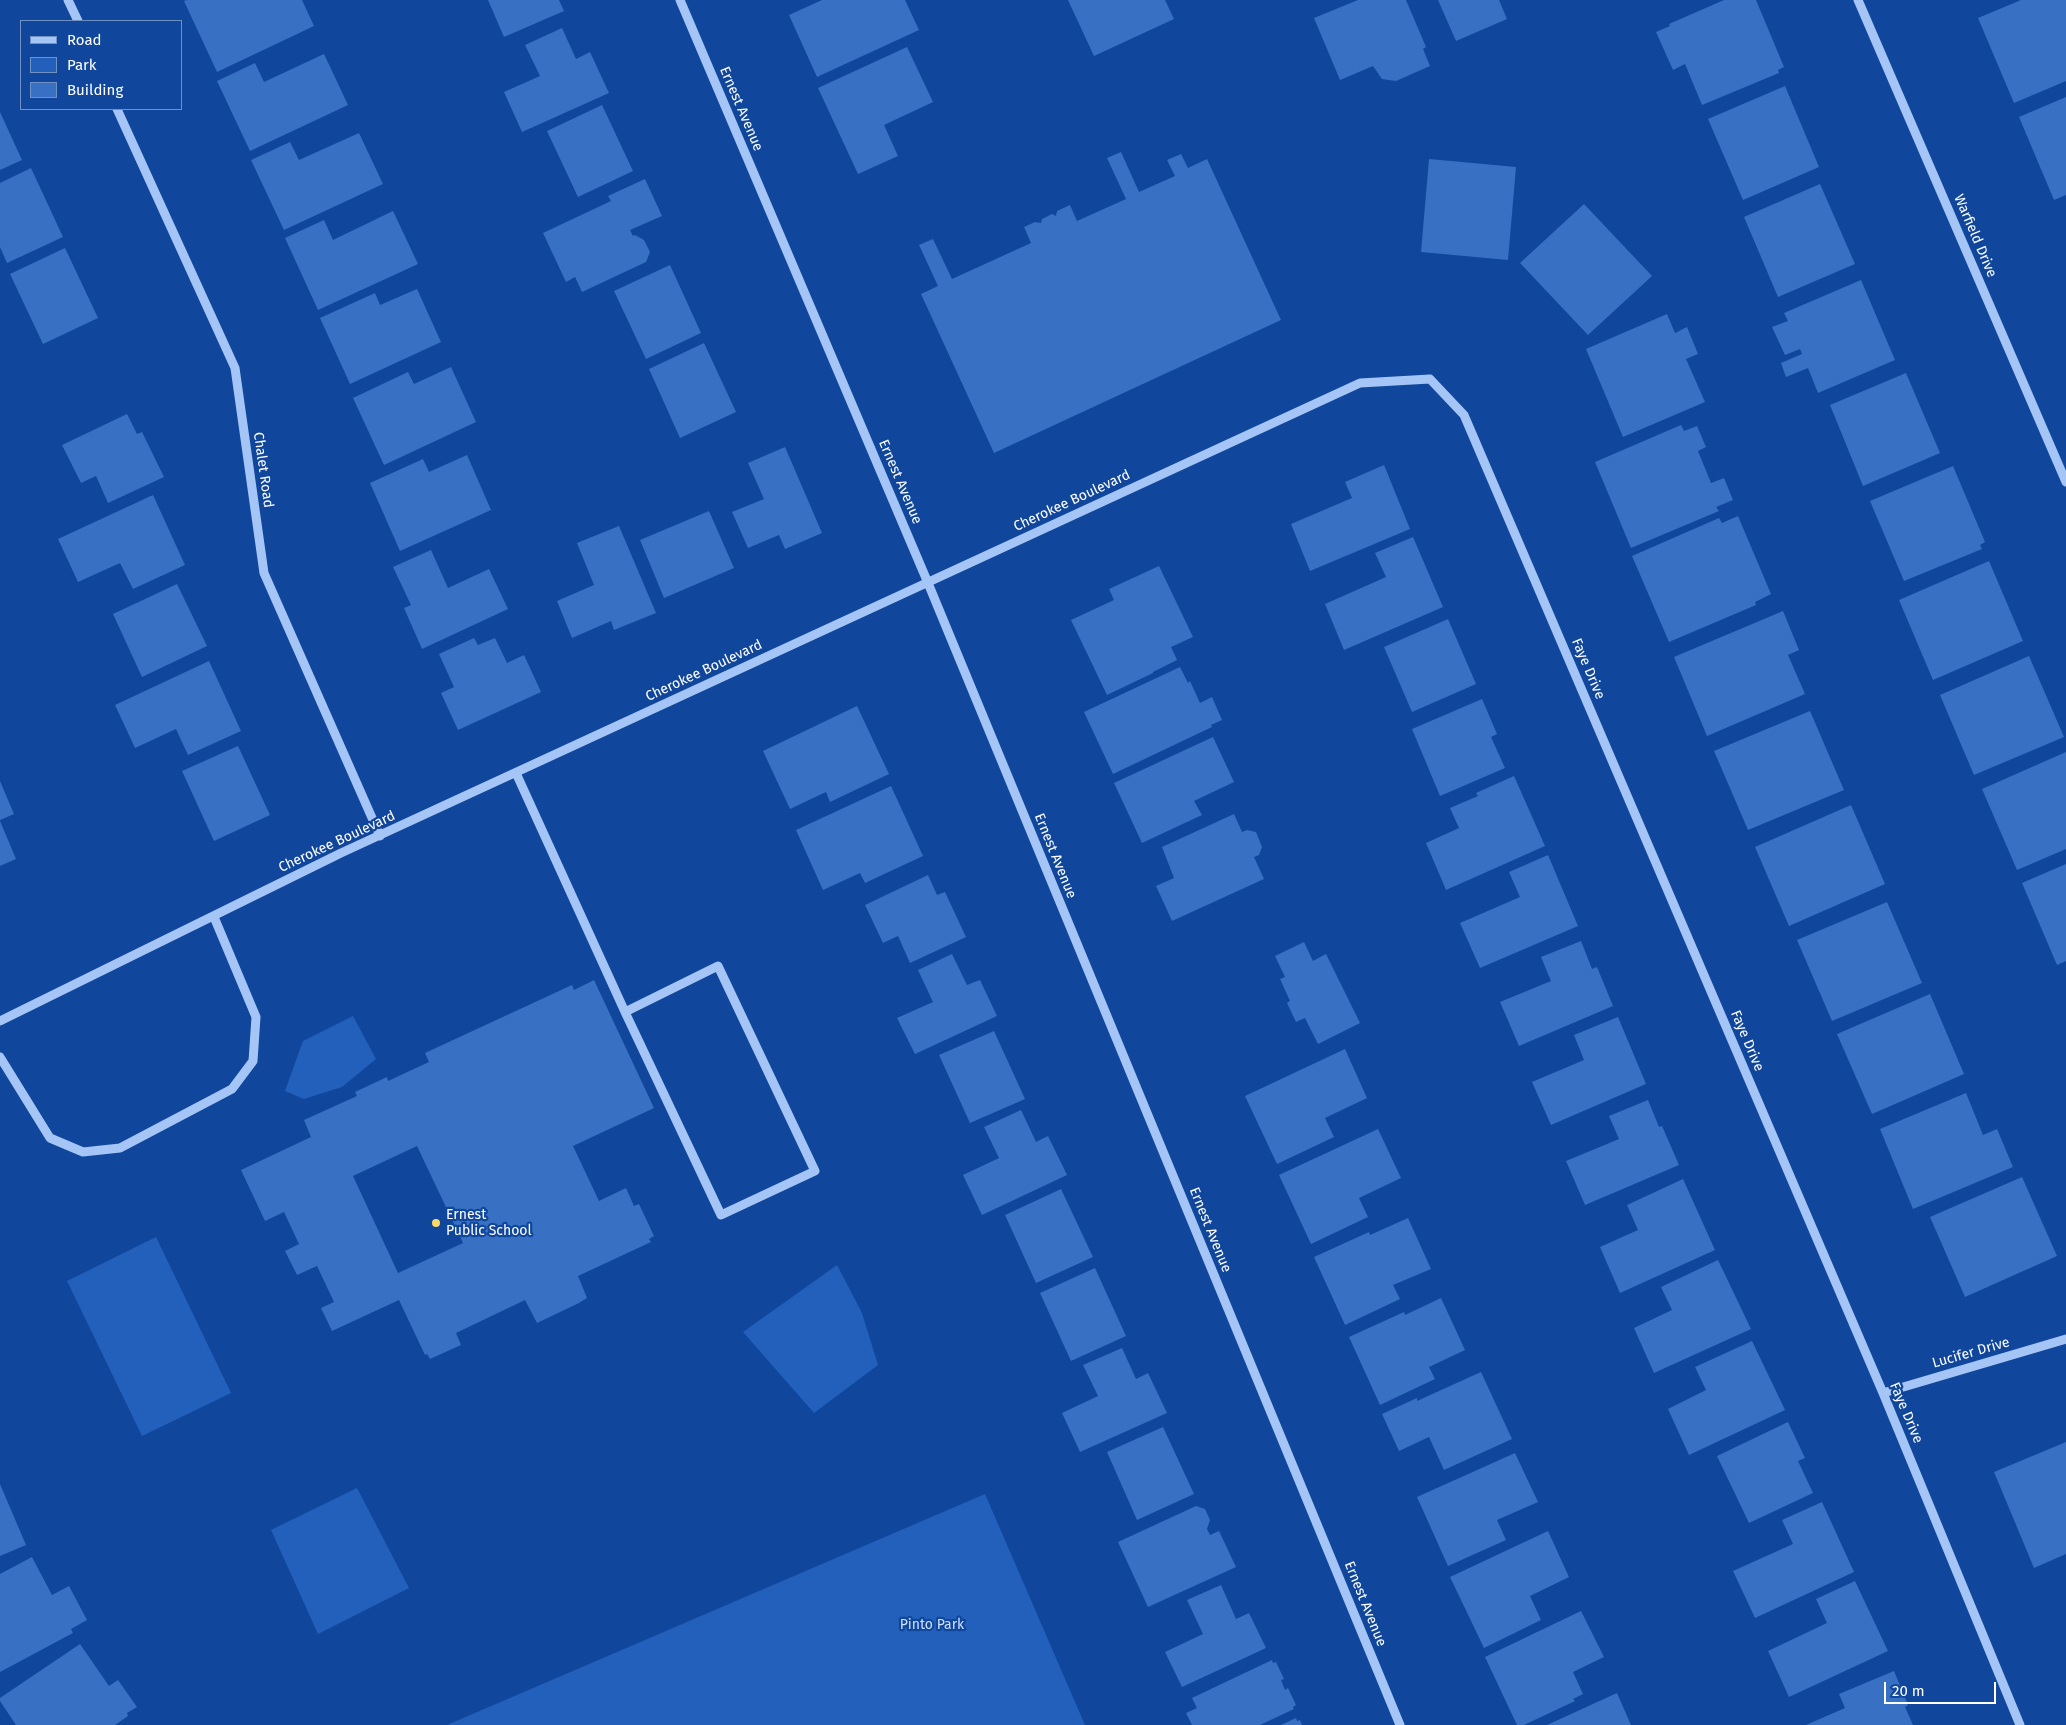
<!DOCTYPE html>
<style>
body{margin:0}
#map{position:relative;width:2066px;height:1725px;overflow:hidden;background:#10479c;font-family:"Fira Sans",sans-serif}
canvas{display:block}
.legend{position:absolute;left:20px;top:20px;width:162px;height:90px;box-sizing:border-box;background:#10479c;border:1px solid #7091c4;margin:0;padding:6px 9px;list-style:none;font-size:15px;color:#fff}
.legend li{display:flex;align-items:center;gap:10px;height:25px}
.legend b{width:25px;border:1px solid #7091c4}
.scale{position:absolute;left:1884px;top:1682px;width:112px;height:22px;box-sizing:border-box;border:2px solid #fff;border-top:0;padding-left:6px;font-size:15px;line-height:18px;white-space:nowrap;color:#fff;-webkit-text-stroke:4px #10479c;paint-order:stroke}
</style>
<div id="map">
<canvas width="2066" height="1725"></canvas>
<ul class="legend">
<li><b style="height:6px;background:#a4c5f5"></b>Road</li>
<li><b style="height:14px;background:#2260bb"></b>Park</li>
<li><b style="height:14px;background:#3870c3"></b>Building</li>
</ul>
<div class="scale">20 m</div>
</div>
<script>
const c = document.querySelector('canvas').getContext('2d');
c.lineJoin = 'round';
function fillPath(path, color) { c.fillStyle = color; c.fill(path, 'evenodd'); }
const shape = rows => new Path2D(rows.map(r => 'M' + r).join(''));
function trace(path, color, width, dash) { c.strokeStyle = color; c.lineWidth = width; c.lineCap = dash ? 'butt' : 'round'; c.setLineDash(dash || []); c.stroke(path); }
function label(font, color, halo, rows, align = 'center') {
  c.font = font + ' "Fira Sans",sans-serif'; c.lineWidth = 4.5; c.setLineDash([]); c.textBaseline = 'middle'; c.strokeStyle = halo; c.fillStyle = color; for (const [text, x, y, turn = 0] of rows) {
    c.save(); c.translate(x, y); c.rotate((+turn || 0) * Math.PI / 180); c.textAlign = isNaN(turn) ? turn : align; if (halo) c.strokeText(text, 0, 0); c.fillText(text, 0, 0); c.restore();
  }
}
const green = shape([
 [353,1016,376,1059,342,1087,304,1099,285,1091,303,1041],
 [156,1237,231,1393,142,1436,67,1281],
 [837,1265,862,1313,878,1365,814,1413,743,1332],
 [357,1488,409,1588,318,1634,271,1530],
 [985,1494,1085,1725,447,1725]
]);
const building = shape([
 [187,0,302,0,314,26,217,72,184,1],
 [488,0,559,0,564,11,504,37],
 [822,0,905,0,919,30,817,77,789,15],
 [1068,0,1165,0,1174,19,1094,56],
 [1358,0,1406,0,1426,47,1423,49,1430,66,1396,81,1382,79,1373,66,1340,80,1314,18],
 [1438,0,1499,0,1507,19,1456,41],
 [1724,0,1756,0,1784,67,1778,70,1779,73,1702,105,1685,64,1673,70,1656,32,1670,26,1669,24],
 [2021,0,2066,0,2066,81,2014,103,1978,18],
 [562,28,576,59,590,52,609,93,522,132,504,92,540,76,525,45],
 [907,47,933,102,884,125,898,156,858,174,818,88],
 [324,54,348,105,250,151,217,81,255,63,264,82],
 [1785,86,1819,167,1743,200,1708,119],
 [2066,97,2066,195,2054,200,2019,117],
 [602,105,633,171,578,197,547,131],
 [0,112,22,160,0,170],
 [359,133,383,184,284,230,251,160,290,142,299,160],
 [1121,152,1139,192,1175,176,1167,160,1181,154,1188,168,1207,159,1281,320,994,453,921,294,938,286,919,245,933,239,952,279,1031,243,1024,227,1035,222,1041,223,1042,219,1052,214,1056,216,1057,211,1070,205,1077,221,1126,199,1107,158],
 [1429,159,1516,167,1508,260,1421,252],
 [31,168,63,237,7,263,0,247,0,183],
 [645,179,662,216,630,230,633,236,635,235,644,240,650,252,646,262,582,292,575,277,566,282,543,233,611,201,608,196],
 [1820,184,1855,264,1778,297,1744,217],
 [1584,204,1652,276,1588,335,1520,263],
 [393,211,418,264,318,310,285,238,324,220,333,240],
 [65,248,98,318,43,344,10,274],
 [670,265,701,333,646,359,614,291],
 [1861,280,1895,360,1818,393,1808,368,1786,377,1781,363,1802,354,1800,349,1785,355,1772,327,1788,321,1784,313],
 [417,289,441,342,350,384,320,318,375,293,380,305],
 [1667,314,1675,333,1687,327,1698,354,1686,359,1705,402,1623,437,1586,349],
 [704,343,736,412,680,438,649,369],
 [451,367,476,422,384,465,353,398,408,372,414,384],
 [1906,373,1940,453,1863,486,1830,405],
 [127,414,137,434,142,432,164,477,108,503,96,476,81,483,62,445],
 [1681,425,1684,431,1697,426,1706,447,1698,451,1711,483,1724,478,1733,500,1716,507,1719,511,1631,548,1595,462],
 [785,447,822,533,785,549,779,535,748,548,732,512,764,499,748,463],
 [467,455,491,510,400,551,370,483,423,459,429,472],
 [1384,465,1410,529,1310,571,1291,524,1352,498,1345,482],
 [1953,466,1985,542,1980,545,1982,549,1904,581,1870,501],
 [153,495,185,565,133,589,120,563,78,582,58,539],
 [709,511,734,568,664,598,640,540],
 [1738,516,1771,594,1755,602,1756,605,1669,642,1632,556,1719,518,1722,523],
 [619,526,656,613,614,630,611,621,572,638,557,601,594,585,577,543],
 [1413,537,1443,607,1344,650,1325,604,1386,577,1375,553],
 [431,550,448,588,489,569,508,609,422,649,404,608,411,605,393,567],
 [1989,561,2023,641,1933,680,1899,600],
 [1159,566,1193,637,1171,647,1177,660,1153,672,1153,673,1107,695,1071,620,1114,600,1109,589],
 [177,584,207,646,142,677,113,614],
 [1783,611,1799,650,1788,655,1805,694,1707,736,1674,657],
 [1448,619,1476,684,1412,712,1384,647],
 [474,638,478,645,495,638,507,663,524,655,541,692,458,730,441,693,454,687,439,654],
 [2029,656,2064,737,1974,775,1940,695],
 [209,661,241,731,188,755,176,729,135,748,115,705],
 [1180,667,1188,683,1190,681,1200,703,1212,697,1222,720,1211,725,1212,727,1113,774,1084,712],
 [1482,699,1497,734,1491,737,1505,768,1440,796,1412,729],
 [857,706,889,774,830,802,826,792,790,809,763,751],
 [1810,711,1844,790,1748,830,1714,751],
 [1213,737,1234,782,1194,801,1202,815,1142,843,1114,783],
 [238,746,270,815,214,841,182,771],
 [2066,752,2066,849,2017,870,1982,789],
 [1514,776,1545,846,1446,890,1426,843,1459,828,1450,808,1478,796,1476,793],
 [0,781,14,814,0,820],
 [891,786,923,856,865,883,860,873,823,890,796,830],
 [1851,805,1885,884,1789,926,1755,847],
 [1234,814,1242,832,1247,830,1256,832,1262,847,1259,855,1254,857,1264,879,1172,921,1156,886,1174,878,1162,847],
 [0,821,16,859,0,866],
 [1548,855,1578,926,1480,968,1460,923,1520,897,1509,872],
 [2066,864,2066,961,2057,965,2022,883],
 [928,875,937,895,945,892,966,937,910,963,898,936,883,943,865,905],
 [1887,902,1922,983,1832,1021,1797,940],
 [1581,941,1592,969,1597,967,1613,1006,1519,1046,1500,1002,1551,981,1541,957],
 [1304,942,1313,961,1326,954,1360,1023,1318,1044,1305,1018,1296,1022,1287,1003,1290,1001,1280,979,1285,977,1275,956],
 [952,954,967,985,980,980,997,1016,915,1054,897,1018,933,1002,918,970],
 [594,980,654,1108,573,1146,599,1201,626,1188,634,1206,639,1204,654,1236,649,1239,651,1242,578,1276,587,1298,579,1303,537,1323,525,1300,456,1333,461,1345,430,1359,427,1354,425,1355,399,1300,332,1331,321,1308,334,1302,317,1266,297,1275,285,1251,299,1244,284,1212,265,1221,241,1170,311,1137,304,1120,357,1096,355,1092,387,1077,388,1081,429,1062,425,1053,572,985,574,990],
 [417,1146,463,1243,398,1273,353,1176],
 [1930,994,1964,1074,1872,1114,1837,1034],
 [1618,1017,1646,1084,1551,1125,1532,1082,1584,1060,1574,1035],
 [994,1031,1025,1099,970,1123,939,1055],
 [1345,1049,1367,1098,1325,1118,1334,1137,1277,1164,1245,1096],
 [1966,1093,1983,1135,1997,1129,2013,1167,1913,1209,1880,1129],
 [1648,1100,1659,1127,1662,1126,1679,1165,1585,1205,1566,1161,1619,1139,1609,1116],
 [1021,1110,1036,1142,1048,1136,1067,1175,982,1215,963,1175,999,1158,984,1127],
 [1378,1129,1401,1178,1359,1198,1368,1217,1311,1244,1279,1175],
 [2022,1177,2057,1256,1965,1297,1930,1217],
 [1683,1179,1715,1250,1620,1293,1600,1247,1638,1230,1627,1205],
 [1061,1189,1093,1257,1036,1283,1005,1215],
 [1408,1218,1431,1269,1393,1285,1400,1299,1345,1325,1314,1257,1369,1232,1370,1235],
 [1718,1260,1751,1329,1654,1373,1634,1328,1672,1310,1661,1287],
 [1095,1268,1126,1336,1071,1361,1040,1293],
 [1441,1298,1465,1350,1429,1367,1435,1379,1380,1405,1349,1337,1404,1312,1405,1315],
 [1752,1341,1785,1410,1689,1455,1668,1409,1706,1390,1695,1367],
 [1122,1348,1136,1379,1148,1373,1167,1413,1080,1452,1062,1413,1098,1396,1083,1365],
 [1481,1372,1512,1439,1444,1470,1429,1437,1399,1451,1382,1414,1417,1398,1417,1401],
 [1788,1422,1805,1458,1798,1461,1813,1493,1749,1523,1717,1456],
 [1163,1427,1194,1494,1137,1520,1107,1452],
 [2066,1442,2066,1554,2034,1568,1994,1472],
 [1515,1453,1538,1502,1497,1520,1506,1540,1448,1566,1417,1497],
 [0,1484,26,1545,0,1556],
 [1822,1502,1854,1572,1755,1618,1733,1571,1793,1544,1782,1520],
 [1196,1506,1205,1509,1210,1520,1207,1529,1210,1535,1219,1531,1236,1567,1148,1607,1118,1542],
 [1548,1531,1569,1577,1530,1596,1541,1620,1484,1648,1450,1577],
 [32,1557,52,1595,69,1586,87,1620,71,1629,73,1633,0,1672,0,1574],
 [1855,1581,1888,1651,1789,1697,1768,1651,1827,1623,1816,1599],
 [1221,1585,1236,1619,1249,1613,1266,1648,1182,1687,1165,1652,1203,1634,1187,1600],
 [1581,1611,1604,1657,1573,1672,1583,1694,1573,1699,1575,1701,1524,1725,1517,1725,1485,1657],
 [80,1644,109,1686,118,1680,137,1707,127,1713,128,1716,115,1725,16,1725,0,1701,0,1698],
 [1272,1660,1273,1663,1276,1662,1284,1679,1281,1680,1285,1690,1288,1688,1296,1705,1293,1707,1294,1709,1260,1725,1192,1725,1186,1713,1197,1708,1192,1698],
 [1894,1671,1908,1705,1905,1707,1913,1725,1806,1725,1845,1708,1839,1694],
 [1617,1693,1631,1725,1547,1725],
 [1296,1718,1297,1721,1300,1720,1302,1725,1281,1725]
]);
const minor = shape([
 [68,0,78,21],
 [680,0,928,583,1400,1725],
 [1858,0,2066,482],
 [117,109,235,368,264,573,380,836],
 [516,773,625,1012,721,1215,815,1171,718,966,625,1012],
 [0,1021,341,853,1360,383,1430,379,1464,415,1883,1393,2020,1725],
 [0,1057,50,1138,83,1152,120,1148,232,1089,253,1061,256,1017,214,917],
 [1883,1393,2066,1339]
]);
const markers = [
 [436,1223,5,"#ffd968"]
];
const streetNames = [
 ["Ernest Avenue",741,109,67],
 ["Warfield Drive",1975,236,67],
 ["Chalet Road",263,470,82],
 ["Ernest Avenue",900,482,67],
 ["Cherokee Boulevard",1072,501,-25],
 ["Faye Drive",1588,669,67],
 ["Cherokee Boulevard",704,671,-25],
 ["Cherokee Boulevard",337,842,-25],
 ["Ernest Avenue",1055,856,68],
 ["Faye Drive",1747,1041,67],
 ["Ernest Avenue",1210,1230,68],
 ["Lucifer Drive",1971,1353,-16],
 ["Faye Drive",1906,1413,67],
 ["Ernest Avenue",1365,1604,68]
];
const poiNames = [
 ["Ernest",446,1215],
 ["Public School",446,1231]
];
const parkNames = [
 ["Pinto Park",932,1625]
];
fillPath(green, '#2260bb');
fillPath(building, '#3870c3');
trace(minor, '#a4c5f5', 9);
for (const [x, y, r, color] of markers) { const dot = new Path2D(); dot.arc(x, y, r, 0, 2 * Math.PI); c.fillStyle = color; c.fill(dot); trace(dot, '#10479c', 2); }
label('14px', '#fff', '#10479c', streetNames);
label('14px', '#fff', '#10479c', poiNames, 'left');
label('14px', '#cce1fe', '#10479c', parkNames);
</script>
